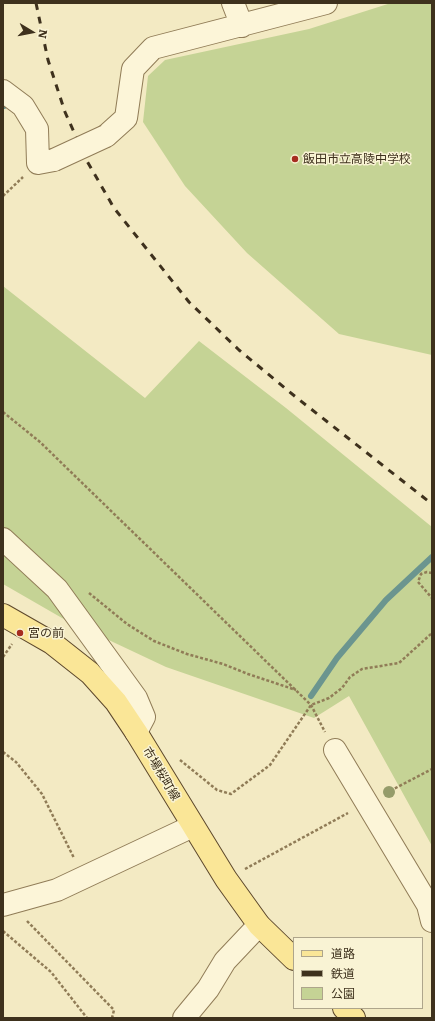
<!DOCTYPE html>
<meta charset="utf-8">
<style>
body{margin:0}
#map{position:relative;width:435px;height:1021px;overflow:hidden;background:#f3eac3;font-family:Literata,"Noto Sans JP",serif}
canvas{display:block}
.frame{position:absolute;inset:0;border:4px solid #3e311d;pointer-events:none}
.legend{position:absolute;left:293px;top:937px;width:130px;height:72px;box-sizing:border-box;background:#f9f3d4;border:1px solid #aea58b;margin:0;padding:5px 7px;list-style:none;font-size:12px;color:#3e311d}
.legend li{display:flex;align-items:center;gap:8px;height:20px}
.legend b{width:20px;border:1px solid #aea58b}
.north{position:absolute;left:12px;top:12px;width:40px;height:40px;-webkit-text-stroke:3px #f9f3d4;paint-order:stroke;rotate:100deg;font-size:11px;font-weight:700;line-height:16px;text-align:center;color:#3e311d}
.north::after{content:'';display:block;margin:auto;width:14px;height:18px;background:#3e311d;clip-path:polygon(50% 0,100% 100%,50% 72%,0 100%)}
</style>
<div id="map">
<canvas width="435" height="1021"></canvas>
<div class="frame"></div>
<ul class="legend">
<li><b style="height:5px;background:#fae697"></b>道路</li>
<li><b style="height:5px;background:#3e311d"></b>鉄道</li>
<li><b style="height:11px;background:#c5d395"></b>公園</li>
</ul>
<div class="north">N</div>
</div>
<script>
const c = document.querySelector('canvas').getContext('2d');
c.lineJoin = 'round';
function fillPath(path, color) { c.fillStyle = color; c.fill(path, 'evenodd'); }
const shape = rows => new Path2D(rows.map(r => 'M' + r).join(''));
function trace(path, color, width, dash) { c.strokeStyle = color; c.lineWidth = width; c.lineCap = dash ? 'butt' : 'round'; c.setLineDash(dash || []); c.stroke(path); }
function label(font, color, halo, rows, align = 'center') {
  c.font = font + ' Literata,"Noto Sans JP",serif'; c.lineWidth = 3; c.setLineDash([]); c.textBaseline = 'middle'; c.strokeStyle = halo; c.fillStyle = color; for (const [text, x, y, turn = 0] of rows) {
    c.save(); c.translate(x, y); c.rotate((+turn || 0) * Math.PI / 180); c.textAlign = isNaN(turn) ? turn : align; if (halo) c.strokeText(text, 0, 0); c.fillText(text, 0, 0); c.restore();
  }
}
const green = shape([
 [391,3,432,3,432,355,339,334,247,253,185,186,143,122,148,76,165,60,309,29],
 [3,286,145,398,199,341,286,408,432,527,432,846,349,696,314,718,166,667,62,618,3,584]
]);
const stream = shape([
 [3,106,4,106],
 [311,696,337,658,386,600,432,557]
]);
const path = shape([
 [3,196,23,177],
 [3,412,40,442,311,705,325,732],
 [432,573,427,572,421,574,418,582,432,598],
 [89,593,127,624,154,641,187,654,223,664,248,674,296,690],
 [3,657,12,644],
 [3,752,16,762,42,794,74,858],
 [180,760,217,790,231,794,270,765,311,705,329,698,342,688,350,677,362,669,399,663,432,633],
 [386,793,432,769],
 [245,869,348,813],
 [27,921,114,1010,112,1018],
 [3,931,51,972,87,1018]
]);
const minor = shape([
 [233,3,242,26],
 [3,91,23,106,37,129,38,163,54,160],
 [106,136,126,118,133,69,153,48,326,3],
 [3,539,57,589,136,698,144,717,136,732],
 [335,750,428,905,432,921],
 [3,905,57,890,193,826],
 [184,1018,208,989,225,961,259,925]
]);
const major = shape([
 [3,615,52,643,90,673,116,702,136,732,226,879,259,925,294,959],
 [344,1008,354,1018]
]);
const rail = shape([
 [36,3,48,60,65,112,87,161,114,208,189,302,239,350,297,398,432,504]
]);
const minorBridge = shape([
 [54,160,106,136]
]);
const trees = [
 [389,792]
];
const markers = [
 [295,159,4,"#a62d20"],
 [20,633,4,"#a62d20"]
];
const poiNames = [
 ["飯田市立高陵中学校",303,159],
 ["宮の前",28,633]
];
const streetNames = [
 ["市場桜町線",161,774,59]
];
fillPath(green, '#c5d395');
trace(stream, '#6b958f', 6);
trace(minor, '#907c57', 24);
trace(major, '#5d482c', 24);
trace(path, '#907c57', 2.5, [3, 2]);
trace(minor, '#fcf5d8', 22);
trace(major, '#fae697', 22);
trace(rail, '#3e311d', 3, [7, 7]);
trace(minorBridge, '#907c57', 24, []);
trace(minorBridge, '#fcf5d8', 22);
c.fillStyle = '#959c6a';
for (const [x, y] of trees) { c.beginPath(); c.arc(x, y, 6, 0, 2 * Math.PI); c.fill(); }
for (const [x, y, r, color] of markers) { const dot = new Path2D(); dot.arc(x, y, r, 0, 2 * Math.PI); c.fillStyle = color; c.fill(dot); trace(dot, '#f9f3d4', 1.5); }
label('12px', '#3e311d', '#f9f3d4', poiNames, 'left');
label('12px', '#3e311d', '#f9f3d4', streetNames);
</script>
